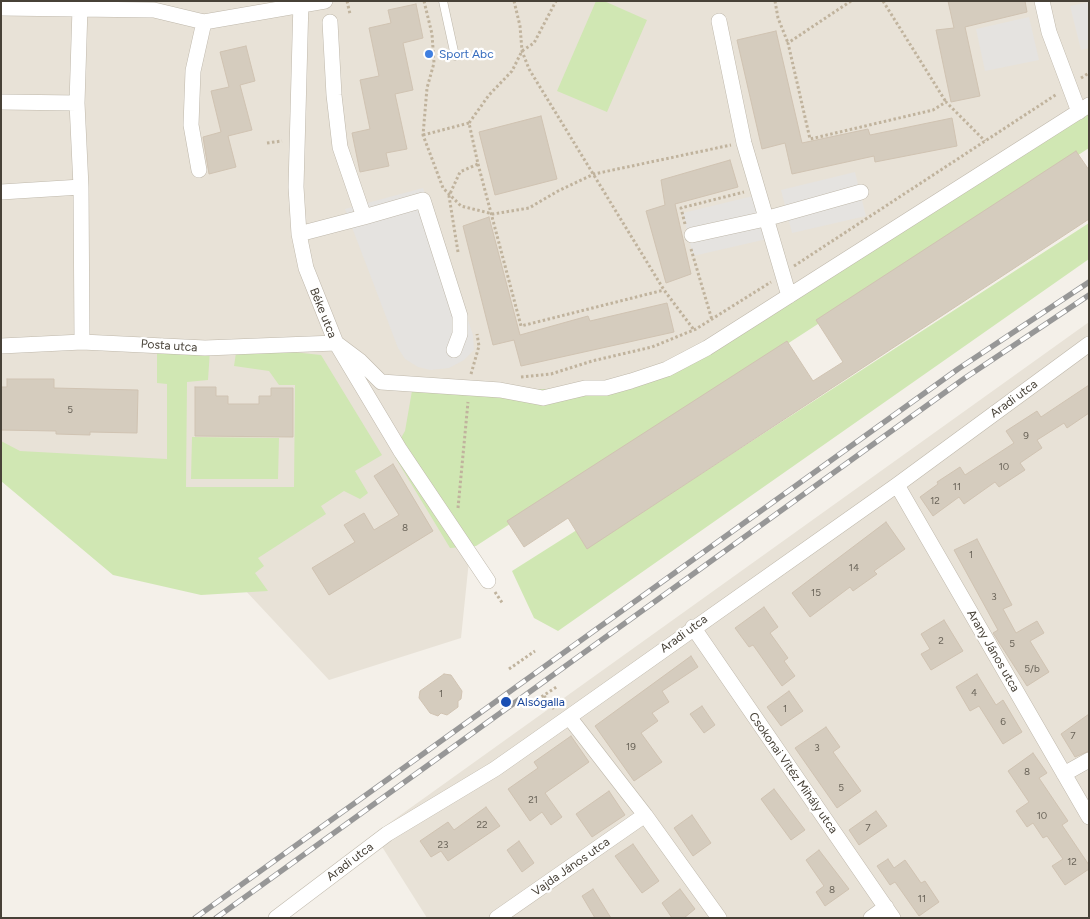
<!DOCTYPE html>
<meta charset="utf-8">
<style>
body{margin:0}
#map{position:relative;width:1090px;height:919px;overflow:hidden;background:#f4f0e9;font-family:Figtree,sans-serif}
canvas{display:block}
.frame{position:absolute;inset:0;border:2px solid #474137;pointer-events:none}
</style>
<div id="map">
<canvas width="1090" height="919"></canvas>
<div class="frame"></div>
</div>
<script>
const c = document.querySelector('canvas').getContext('2d');
c.lineJoin = 'round';
function fillPath(path, color) { c.fillStyle = color; c.fill(path, 'evenodd'); }
const shape = rows => new Path2D(rows.map(r => 'M' + r).join(''));
function trace(path, color, width, dash) { c.strokeStyle = color; c.lineWidth = width; c.lineCap = dash ? 'butt' : 'round'; c.setLineDash(dash || []); c.stroke(path); }
function label(font, color, halo, rows, align = 'center') {
  c.font = font + ' Figtree,sans-serif'; c.lineWidth = 4.5; c.setLineDash([]); c.textBaseline = 'middle'; c.strokeStyle = halo; c.fillStyle = color; for (const [text, x, y, turn = 0] of rows) {
    c.save(); c.translate(x, y); c.rotate((+turn || 0) * Math.PI / 180); c.textAlign = isNaN(turn) ? turn : align; if (halo) c.strokeText(text, 0, 0); c.fillText(text, 0, 0); c.restore();
  }
}
const residential = shape([
 [1,1,1089,1,1089,124,735,356,482,434,461,638,329,680,160,499,1,478],
 [1089,322,1089,918,427,918,374,834]
]);
const green = shape([
 [596,1,604,1,647,20,607,112,557,91],
 [1089,97,1089,148,476,546,450,548,395,457,398,443,405,431,413,385,500,390,585,388,631,381,707,348],
 [1089,223,1089,259,558,631,534,618,512,571,591,521,605,536],
 [157,346,210,350,208,380,187,382,186,487,294,487,295,385,279,385,269,371,234,366,237,346,321,355,382,455,355,471,368,493,360,499,344,491,321,506,326,514,258,558,264,566,255,573,268,591,201,595,113,575,1,481,1,441,20,451,167,459,167,384,157,383],
 [192,437,279,438,278,479,191,479]
]);
const parking = shape([
 [1089,2,1089,48,1081,50,1070,6],
 [1029,17,1039,60,985,71,976,29],
 [855,172,866,216,792,233,781,190],
 [423,188,473,335,474,350,464,360,449,368,430,370,418,367,405,359,398,348,345,209],
 [757,195,767,239,693,256,683,213]
]);
const building = shape([
 [948,1,1025,1,1027,12,965,27,980,96,951,102,936,30,954,28,948,1],
 [416,4,423,38,403,43,413,90,395,94,407,149,386,153,389,166,360,172,352,133,370,129,360,80,379,76,369,28,391,23,388,10,416,4],
 [776,31,802,143,868,129,870,135,952,118,957,146,875,162,874,156,792,174,785,143,762,149,737,40,776,31],
 [246,46,255,81,240,85,252,130,228,136,236,167,209,174,203,137,221,132,211,91,229,87,220,52,246,46],
 [541,116,557,179,495,195,479,132,541,116],
 [1076,151,1089,170,1089,219,587,549,568,518,524,547,507,521,787,341,813,381,843,362,816,320,1076,151],
 [730,160,738,187,675,204,691,274,666,283,646,211,665,205,661,180,730,160],
 [489,217,520,335,588,316,590,321,667,303,674,332,521,366,514,340,493,345,463,226,489,217],
 [7,379,54,379,54,388,138,390,137,433,90,432,90,435,56,434,56,431,1,430,1,387,7,387,7,379],
 [1089,385,1089,413,1067,428,1064,423,1037,440,1042,448,1020,463,1025,470,999,487,995,482,964,504,959,497,933,516,920,497,938,484,937,482,960,467,965,475,1014,443,1006,431,1037,411,1041,417,1089,385],
 [195,387,216,387,216,396,228,396,228,404,259,404,259,396,271,396,271,388,293,388,293,437,195,436,195,387],
 [393,464,433,531,329,595,312,568,355,542,344,525,364,513,374,530,399,515,374,476,393,464],
 [886,522,905,549,874,571,877,574,853,591,850,587,810,617,792,593,886,522],
 [977,539,1012,605,1003,609,1016,633,1037,621,1044,633,1030,641,1049,672,1027,686,993,633,998,630,954,550,977,539],
 [764,607,778,627,770,633,788,658,784,661,795,676,782,686,753,645,749,647,735,628,764,607],
 [944,620,963,651,931,670,921,654,930,649,921,634,944,620],
 [691,656,698,667,662,691,669,702,652,713,658,721,641,733,662,762,634,781,595,726,691,656],
 [444,674,451,675,462,691,461,699,458,701,458,707,447,715,441,713,438,716,430,713,419,698,420,691,444,674],
 [977,674,996,705,1003,700,1022,732,1003,744,979,706,970,711,956,687,977,674],
 [789,691,803,711,781,726,767,707,789,691],
 [702,706,715,725,704,733,690,714,702,706],
 [1089,714,1089,751,1075,757,1061,734,1089,714],
 [826,727,840,747,833,752,861,791,837,808,795,748,826,727],
 [571,736,589,762,545,793,562,817,551,825,542,812,530,821,508,789,538,768,534,762,571,736],
 [1033,753,1047,773,1039,778,1068,821,1062,825,1089,865,1089,869,1065,885,1052,866,1063,859,1047,836,1043,838,1033,823,1027,827,1016,811,1029,802,1008,771,1033,753],
 [774,789,805,830,791,840,761,799,774,789],
 [609,791,625,815,592,837,576,814,609,791],
 [486,807,500,826,448,861,441,851,431,857,420,841,448,822,454,830,486,807],
 [876,811,887,826,859,845,849,830,876,811],
 [692,815,711,843,693,856,674,828,692,815],
 [519,841,534,863,522,872,507,850,519,841],
 [633,844,659,881,642,893,615,856,633,844],
 [819,850,849,889,825,906,816,892,824,886,806,860,819,850],
 [888,859,894,868,905,860,921,883,925,881,939,902,919,916,895,882,890,885,877,866,888,859],
 [593,889,611,918,595,918,582,896,593,889],
 [680,889,695,909,684,918,672,918,662,903,680,889]
]);
const path = shape([
 [347,1,350,14],
 [424,1,432,34,434,63,427,88,423,135,443,188,461,206,493,214,529,208,558,191,594,174,731,145],
 [514,1,520,26,522,51,529,69,664,290,694,330],
 [775,1,778,18,788,43],
 [851,1,788,43,810,139,933,110,946,102,985,141],
 [883,1,946,102],
 [1081,78,1089,73],
 [423,135,469,123],
 [267,143,282,141],
 [478,164,521,326,664,290],
 [685,224,681,208,744,192],
 [691,249,712,320],
 [458,252,449,196,460,172,478,164,469,123,489,95,512,71,522,51,534,43,556,1],
 [794,266,1057,94],
 [471,374,479,346,477,334],
 [521,377,551,374,592,361,652,347,696,329,771,282],
 [458,508,468,402],
 [495,592,503,604],
 [509,669,535,651],
 [544,696,554,709],
 [529,705,558,686]
]);
const service = shape([
 [443,1,455,56]
]);
const minor = shape([
 [301,1,296,187,299,234,306,268,336,343,400,450,488,581],
 [1042,1,1049,32,1079,112],
 [1,8,154,10,204,22,325,1],
 [80,8,77,103,81,187,82,342],
 [719,21,744,143,789,296],
 [1,102,77,103],
 [199,170,191,125,193,71,204,22],
 [1,192,81,187],
 [364,217,423,200,460,316,460,334,454,350],
 [299,234,364,217,340,147,334,95,330,22],
 [692,235,765,219,861,192],
 [336,343,360,361,381,382,500,390,543,398,585,388,606,388,631,381,667,369,707,348,1089,105],
 [1,346,82,342,205,348,336,343],
 [897,485,1089,817],
 [693,627,893,918],
 [569,717,645,815,719,918],
 [1064,774,1089,760],
 [276,918,387,834,495,769,569,717,897,485,1089,344],
 [497,918,645,815],
 [871,918,886,907]
]);
const rail = shape([
 [195,918,958,369,1089,282],
 [216,918,965,378,1089,295]
]);
const markers = [
 [429,54,5,"#3f7fe0"],
 [506,702,6,"#1a4fb4"]
];
const numberNames = [
 ["5",70,410],
 ["9",1026,436],
 ["10",1004,467],
 ["11",957,487],
 ["12",935,501],
 ["8",405,528],
 ["1",971,555],
 ["14",854,568],
 ["15",816,593],
 ["3",994,597],
 ["2",941,641],
 ["5",1012,644],
 ["5/b",1032,669],
 ["4",974,693],
 ["1",441,694],
 ["1",785,709],
 ["6",1003,722],
 ["7",1073,736],
 ["19",631,747],
 ["3",817,748],
 ["8",1027,772],
 ["5",841,788],
 ["21",533,800],
 ["10",1042,816],
 ["22",482,825],
 ["7",868,828],
 ["23",443,845],
 ["12",1072,862],
 ["8",832,890],
 ["11",922,899]
];
const shopNames = [
 ["Sport Abc",439,54]
];
const streetNames = [
 ["Béke utca",323,313,68],
 ["Posta utca",169,346,4],
 ["Aradi utca",1014,399,-36],
 ["Aradi utca",684,634,-36],
 ["Arany János utca",993,651,60],
 ["Csokonai Vitéz Mihály utca",793,773,55],
 ["Aradi utca",350,862,-37],
 ["Vajda János utca",571,867,-35]
];
const transitNames = [
 ["Alsógalla",517,702]
];
fillPath(residential, '#e8e2d7');
fillPath(green, '#d0e7b3');
fillPath(parking, '#e5e3e0');
fillPath(building, '#d5ccbe');
trace(building, '#d0c3b2', 1);
trace(service, '#bfb8ab', 9);
trace(minor, '#bfb8ab', 16);
trace(path, '#c0b39d', 3, [2.5, 2.5]);
trace(service, '#fff', 8);
trace(minor, '#fff', 15);
trace(rail, '#979797', 5.5);
trace(rail, '#fff', 4, [11]);
for (const [x, y, r, color] of markers) { const dot = new Path2D(); dot.arc(x, y, r, 0, 2 * Math.PI); c.fillStyle = color; c.fill(dot); trace(dot, '#fff', 2); }
label('10px', '#6a6459', null, numberNames);
label('12px', '#366cbe', '#fff', shopNames, 'left');
label('12px', '#474137', '#fff', streetNames);
label('12px', '#164399', '#fff', transitNames, 'left');
</script>
